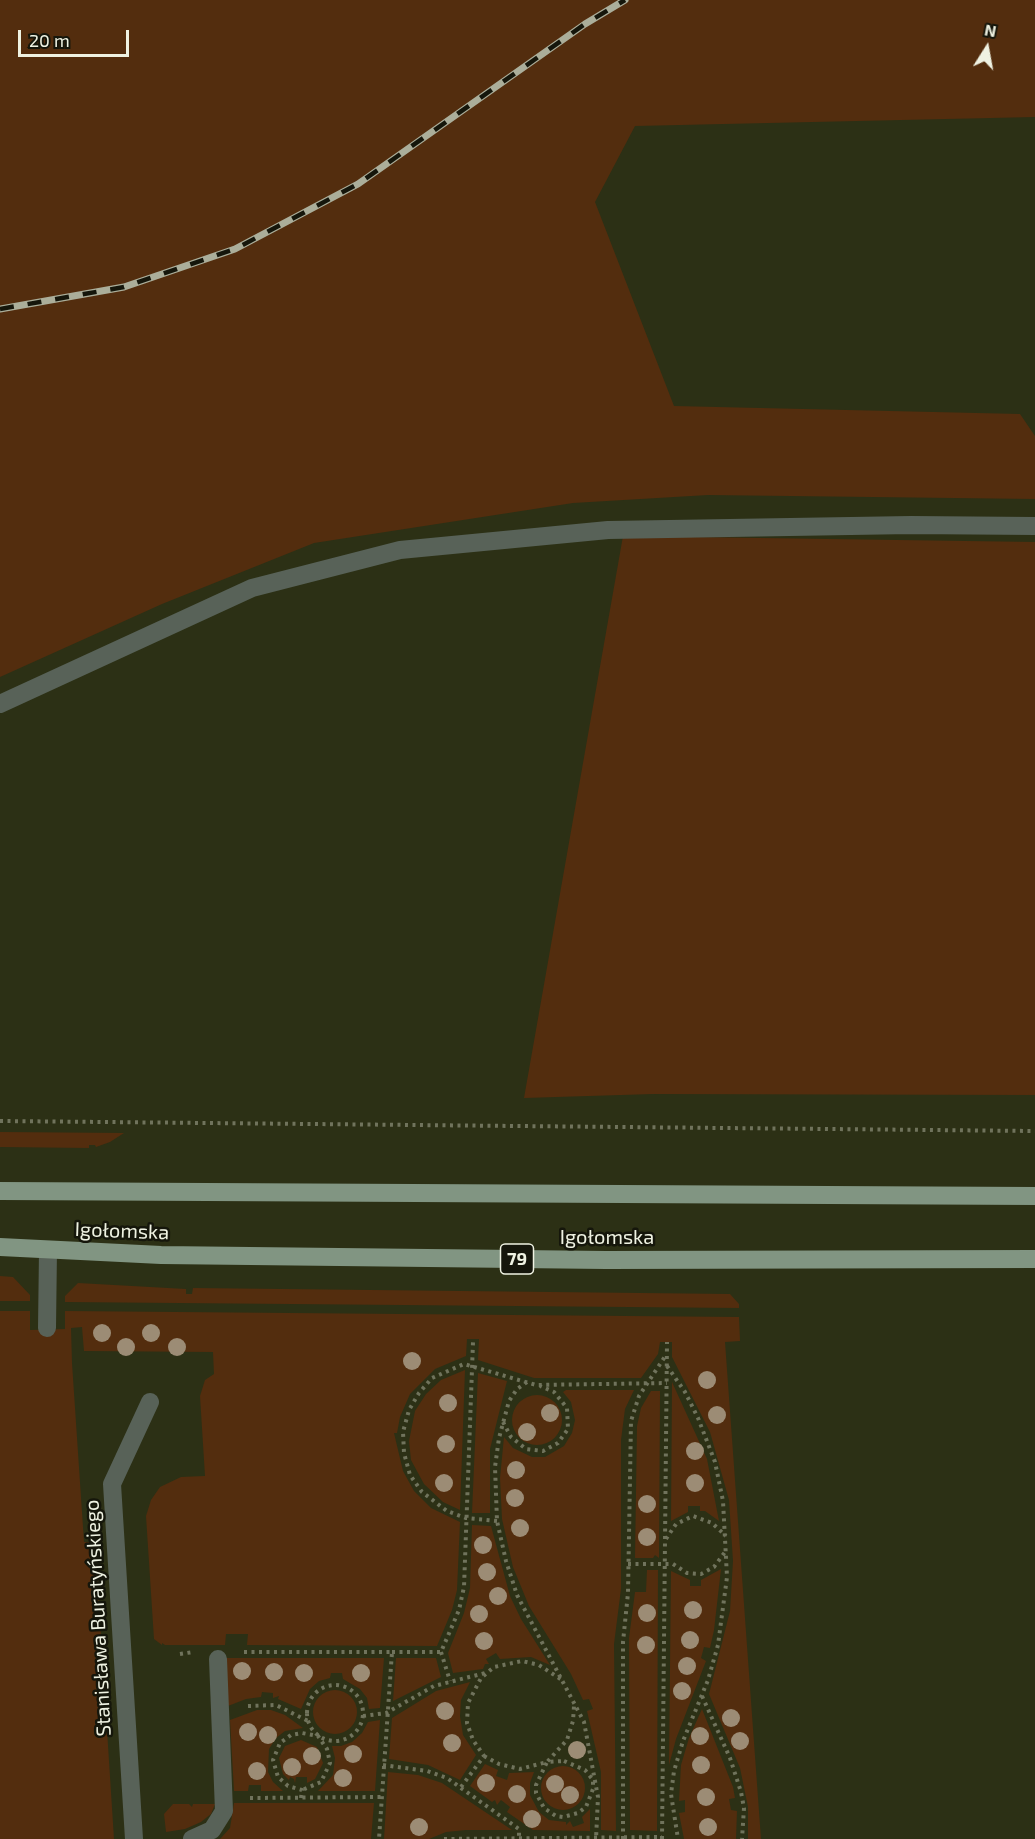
<!DOCTYPE html>
<meta charset="utf-8">
<style>
body{margin:0}
#map{position:relative;width:1035px;height:1839px;overflow:hidden;background:#2c3015;font-family:"Exo 2",sans-serif}
canvas{display:block}
.north{position:absolute;left:957px;top:18px;width:60px;height:60px;-webkit-text-stroke:4px #15160b;paint-order:stroke;rotate:11deg;font-size:16px;font-weight:700;line-height:24px;text-align:center;color:#eff2e2}
.north::after{content:'';display:block;margin:auto;width:21px;height:27px;background:#eff2e2;clip-path:polygon(50% 0,100% 100%,50% 72%,0 100%)}
.scale{position:absolute;left:18px;top:30px;width:111px;height:27px;box-sizing:border-box;border:3px solid #eff2e2;border-top:0;padding-left:8px;font-size:18px;line-height:21px;white-space:nowrap;color:#eff2e2;-webkit-text-stroke:4px #15160b;paint-order:stroke}
</style>
<div id="map">
<canvas width="1035" height="1839"></canvas>
<div class="north">N</div>
<div class="scale">20 m</div>
</div>
<script>
const c = document.querySelector('canvas').getContext('2d');
c.lineJoin = 'round';
function fillPath(path, color) { c.fillStyle = color; c.fill(path, 'evenodd'); }
const shape = rows => new Path2D(rows.map(r => 'M' + r).join(''));
function trace(path, color, width, dash) { c.strokeStyle = color; c.lineWidth = width; c.lineCap = dash ? 'butt' : 'round'; c.setLineDash(dash || []); c.stroke(path); }
function label(font, color, halo, rows, align = 'center') {
  c.font = font + ' "Exo 2",sans-serif'; c.lineWidth = 5; c.setLineDash([]); c.textBaseline = 'middle'; c.strokeStyle = halo; c.fillStyle = color; for (const [text, x, y, turn = 0] of rows) {
    c.save(); c.translate(x, y); c.rotate((+turn || 0) * Math.PI / 180); c.textAlign = isNaN(turn) ? turn : align; if (halo) c.strokeText(text, 0, 0); c.fillText(text, 0, 0); c.restore();
  }
}
const green = shape([
 [0,0,1035,0,1035,117,635,126,595,202,674,406,1020,414,1035,436,1035,499,708,495,573,503,314,543,162,604,0,677],
 [623,536,1035,542,1035,1095,653,1094,524,1098],
 [0,1132,124,1133,110,1142,96,1147,95,1145,89,1145,89,1148,0,1147],
 [0,1276,13,1277,30,1295,30,1301,0,1301],
 [78,1283,186,1289,186,1294,192,1294,193,1288,730,1294,739,1304,739,1308,65,1302,65,1296],
 [0,1311,30,1311,30,1330,65,1329,65,1311,739,1317,740,1341,725,1342,761,1839,748,1839,748,1807,740,1768,709,1694,730,1611,733,1561,729,1500,710,1432,672,1357,672,1342,660,1342,658,1354,641,1378,534,1378,478,1360,479,1339,467,1339,466,1356,435,1369,410,1394,400,1417,397,1433,394,1433,403,1471,414,1491,431,1508,460,1522,457,1590,452,1610,437,1646,247,1645,248,1634,226,1634,225,1645,165,1645,162,1643,162,1645,154,1639,146,1516,151,1500,160,1487,181,1477,205,1476,200,1396,205,1380,214,1374,213,1352,84,1351,82,1327,71,1328,72,1363,84,1542,95,1542,114,1839,0,1839],
 [465,1370,460,1510,443,1502,424,1484,411,1460,409,1441,415,1411,426,1394,441,1380],
 [478,1373,507,1381,490,1449,490,1513,472,1513],
 [672,1382,707,1459,719,1521,705,1511,700,1511,700,1506,688,1506,688,1512,671,1521],
 [566,1390,634,1390,625,1409,621,1440,621,1589,614,1644,616,1831,601,1830,601,1772,587,1711,593,1709,589,1699,583,1700,571,1674,529,1606,513,1567,502,1519,500,1478,504,1437,513,1448,532,1457,545,1457,564,1446,572,1433,575,1420,571,1402,563,1392],
 [651,1391,660,1391,659,1558,655,1555,653,1558,635,1558,637,1426,641,1408],
 '512 1420a25 25 0 1 1 50 0a25 25 0 1 1-50 0Z',
 [472,1525,491,1526,510,1596,521,1619,550,1665,531,1657,500,1659,496,1653,486,1659,489,1664,485,1664,483,1669,453,1673,448,1653,464,1613,470,1588],
 [721,1569,714,1630,710,1648,704,1647,701,1658,706,1661,676,1739,669,1765,671,1571,690,1580,690,1586,701,1586,701,1580],
 [647,1570,658,1570,657,1831,630,1830,629,1638,635,1592,646,1592],
 [226,1658,384,1658,380,1708,369,1709,367,1698,360,1689,343,1679,342,1673,331,1673,330,1678,319,1681,310,1689,301,1709,278,1699,279,1696,273,1698,273,1693,262,1692,261,1697,246,1699,228,1706],
 [396,1658,436,1658,441,1677,393,1701],
 [470,1682,461,1700,460,1716,463,1735,476,1755,460,1780,428,1765,389,1759,392,1718,436,1691],
 '313 1712a22 22 0 1 1 44 0a22 22 0 1 1-44 0Z',
 [702,1709,733,1787,735,1798,729,1799,731,1810,737,1811,736,1839,684,1839,679,1813,685,1812,685,1800,679,1801,681,1765,689,1738],
 [257,1710,271,1710,285,1715,303,1728,285,1731,276,1738,269,1749,268,1772,273,1782,283,1791,261,1791,261,1785,249,1785,248,1791,234,1791,230,1720],
 [380,1720,375,1791,318,1791,333,1775,335,1758,332,1746,341,1746,352,1742,362,1733,368,1722],
 [301,1740,317,1747,323,1763,315,1779,307,1783,307,1777,296,1777,295,1783,294,1779,290,1777,289,1780,283,1774,279,1758,285,1746],
 [485,1764,498,1770,496,1776,507,1780,509,1773,534,1772,530,1783,530,1795,539,1812,549,1820,566,1822,566,1825,570,1821,573,1827,584,1823,582,1817,590,1809,590,1831,533,1830,507,1812,510,1807,501,1800,497,1805,495,1800,492,1802,470,1786],
 '541 1788a22 22 0 1 1 44 0a22 22 0 1 1-44 0Z',
 [388,1772,418,1775,442,1783,512,1830,466,1830,446,1832,429,1839,384,1839],
 [234,1803,374,1803,371,1839,220,1839,230,1828],
 [173,1804,189,1804,192,1807,193,1804,215,1804,211,1814,201,1822,185,1829,166,1832,164,1814]
]);
const path = shape([
 [0,1121,1035,1131],
 [667,1366,685,1392,698,1418,715,1462,723,1501,727,1577,718,1645,708,1680,683,1741,674,1771,671,1794,678,1839],
 [527,1382,517,1389,509,1401,499,1438,495,1467,497,1521,506,1561,517,1595,584,1722,598,1797,596,1839],
 [503,1422,511,1437,526,1449,543,1451,558,1443,568,1429,567,1408,554,1392,540,1386],
 [497,1521,466,1518,447,1511,422,1492,410,1475,404,1453,403,1432,409,1410,419,1393,432,1378,464,1364,536,1385,667,1383],
 [666,1539,676,1524,693,1516,712,1523,726,1536],
 [628,1564,673,1564,687,1573,701,1574,714,1567,725,1552],
 [244,1652,392,1652,379,1839],
 [392,1652,441,1652,459,1610,464,1587,473,1342],
 [441,1652,450,1681],
 [180,1654,193,1652],
 '307 1713a28 28 0 1 1 56 0a28 28 0 1 1-56 0Z',
 [702,1696,730,1758,741,1792,744,1808,742,1839],
 [248,1706,276,1705,308,1721],
 [363,1716,386,1713,434,1686,485,1673],
 [484,1756,499,1764,520,1769,547,1762,567,1740,573,1721,574,1706],
 [564,1761,585,1770,593,1780,593,1789,586,1807,578,1813,563,1817,556,1816,544,1808,536,1793,536,1785,547,1762,564,1761],
 [383,1765,427,1771,447,1778,519,1829,519,1839],
 [461,1787,484,1756,473,1740,467,1723,468,1703,481,1678,494,1667,522,1661,539,1665,562,1680],
 [250,1798,381,1797],
 [301,1798,302,1790,288,1786,278,1777,273,1760,280,1743,291,1735,302,1733,318,1736,327,1749,330,1763,321,1782,302,1790],
 [444,1839,662,1837],
 [623,1839,623,1642,628,1593,631,1421,639,1396,666,1355],
 [662,1839,667,1342]
]);
const lane = shape([
 [0,704,252,588,400,550,608,530,911,525,1035,526],
 [47,1328,48,1250],
 [134,1839,112,1484,150,1402],
 [192,1839,212,1830,224,1811,218,1659]
]);
const primary = shape([
 [0,1191,1035,1196],
 [0,1247,161,1255,606,1260,1035,1259]
]);
const rail = shape([
 [0,309,124,287,235,249,358,184,585,24,625,0]
]);
const trees = [
 [102,1333],
 [151,1333],
 [126,1347],
 [177,1347],
 [412,1361],
 [707,1380],
 [448,1403],
 [550,1413],
 [717,1415],
 [527,1432],
 [446,1444],
 [695,1451],
 [516,1470],
 [444,1483],
 [695,1483],
 [515,1498],
 [647,1504],
 [520,1528],
 [647,1537],
 [483,1545],
 [487,1572],
 [498,1596],
 [693,1610],
 [647,1613],
 [479,1614],
 [690,1640],
 [484,1641],
 [646,1645],
 [687,1666],
 [242,1671],
 [274,1672],
 [304,1673],
 [361,1673],
 [682,1691],
 [445,1711],
 [731,1718],
 [248,1732],
 [268,1735],
 [700,1736],
 [740,1741],
 [452,1743],
 [577,1750],
 [353,1754],
 [312,1756],
 [701,1765],
 [292,1767],
 [257,1771],
 [343,1778],
 [486,1783],
 [555,1784],
 [517,1794],
 [570,1795],
 [706,1797],
 [532,1819],
 [419,1827],
 [708,1827]
];
const shields = [
 [517,1259,33]
];
const shieldNames = [
 ["79",517,1259]
];
const streetNames = [
 ["Igołomska",122,1231,2],
 ["Igołomska",607,1237],
 ["Stanisława Buratyńskiego",98,1618,-93]
];
fillPath(green, '#532d0e');
trace(path, '#70735c', 4, [3, 4.5]);
trace(lane, '#586258', 18);
trace(primary, '#819582', 18);
trace(rail, '#abae9a', 7);
trace(rail, '#15160b', 4.5, [14]);
c.fillStyle = '#9c8c75';
for (const [x, y] of trees) { c.beginPath(); c.arc(x, y, 9, 0, 2 * Math.PI); c.fill(); }
for (const [x, y, w] of shields) { const box = new Path2D(); box.roundRect(x - w / 2, y - 15, w, 30, 4.5); c.fillStyle = '#15160b'; c.fill(box); trace(box, '#eff2e2', 1.5); }
label('bold 18px', '#eff2e2', null, shieldNames);
label('20px', '#eff2e2', '#15160b', streetNames);
</script>
